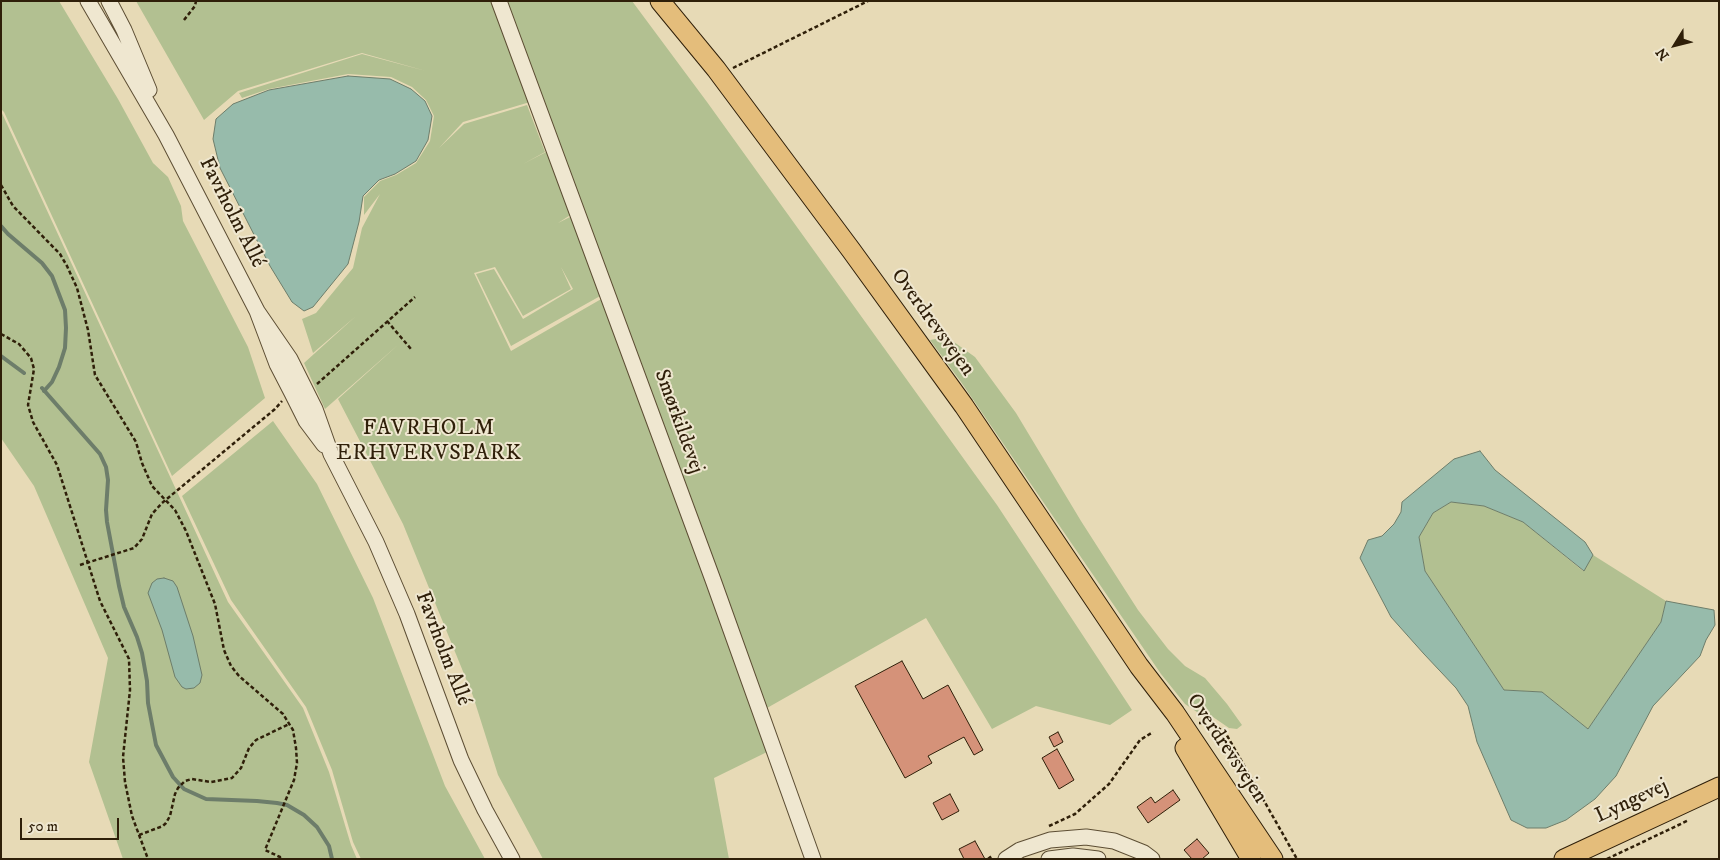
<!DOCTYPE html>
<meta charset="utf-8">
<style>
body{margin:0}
#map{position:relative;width:1720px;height:860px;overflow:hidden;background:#e7dab6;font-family:"IM FELL DW Pica",serif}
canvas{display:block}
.frame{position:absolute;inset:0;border:2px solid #2f1f09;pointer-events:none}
.north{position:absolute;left:1650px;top:20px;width:50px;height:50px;-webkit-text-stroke:4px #efe7d0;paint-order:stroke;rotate:234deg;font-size:14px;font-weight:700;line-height:20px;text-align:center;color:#2f1f09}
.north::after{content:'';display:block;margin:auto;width:18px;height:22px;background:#2f1f09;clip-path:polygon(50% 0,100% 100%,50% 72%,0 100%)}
.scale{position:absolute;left:20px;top:818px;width:99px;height:22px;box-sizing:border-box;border:2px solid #2f1f09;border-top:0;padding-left:6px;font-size:15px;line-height:18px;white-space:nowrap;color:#2f1f09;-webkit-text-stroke:4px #efe7d0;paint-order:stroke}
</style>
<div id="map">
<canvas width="1720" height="860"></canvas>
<div class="frame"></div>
<div class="north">N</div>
<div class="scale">50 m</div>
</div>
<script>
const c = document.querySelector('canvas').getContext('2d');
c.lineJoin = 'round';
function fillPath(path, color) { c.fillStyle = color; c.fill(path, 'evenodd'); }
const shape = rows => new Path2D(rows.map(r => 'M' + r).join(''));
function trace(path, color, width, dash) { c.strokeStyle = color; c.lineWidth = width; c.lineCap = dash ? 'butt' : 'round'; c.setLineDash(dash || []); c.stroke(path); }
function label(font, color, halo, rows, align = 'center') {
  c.font = font + ' "IM FELL DW Pica",serif'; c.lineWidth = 4; c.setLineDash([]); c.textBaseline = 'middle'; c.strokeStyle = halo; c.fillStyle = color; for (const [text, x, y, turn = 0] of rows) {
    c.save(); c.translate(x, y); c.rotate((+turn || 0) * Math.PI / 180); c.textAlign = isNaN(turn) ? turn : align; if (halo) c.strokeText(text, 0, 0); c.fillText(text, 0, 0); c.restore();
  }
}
const green = shape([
 [1,1,59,1,118,99,153,163,168,177,181,206,183,221,248,347,265,398,172,476,4,112,1,109],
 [136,1,632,1,707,102,997,505,1132,710,1110,725,1036,706,992,729,926,618,767,708,754,708,606,298,530,102,463,122,439,148,464,124,527,105,545,152,523,164,548,151,572,214,558,223,572,216,602,295,511,346,476,274,494,269,523,319,573,289,561,267,571,289,523,316,495,267,474,273,511,351,603,298,767,752,714,778,729,859,543,859,498,775,473,696,403,524,338,399,399,344,325,409,304,363,356,316,313,353,302,319,316,313,353,268,362,228,380,194,364,215,364,197,380,181,396,175,416,163,430,141,434,116,426,100,412,87,391,77,348,74,269,89,242,98,239,93,362,54,426,71,362,53,238,91,204,120],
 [1,111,228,602,303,708,329,772,351,845,357,859,123,859,89,762,108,658,34,486,1,438],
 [947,337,975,357,1016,413,1081,521,1138,610,1168,649,1185,666,1205,678,1227,704,1242,725,1237,729,1229,728,1213,717,1200,714,1185,704,1161,674,961,382,930,340],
 [273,421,317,484,373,598,445,786,485,859,361,859,353,842,332,770,306,707,231,600,182,496],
 [1451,502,1484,506,1523,522,1583,571,1593,555,1666,601,1661,622,1588,729,1542,692,1504,690,1425,571,1419,537,1433,513]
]);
const water = shape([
 [348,76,390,79,411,89,425,101,432,116,428,140,416,161,395,174,379,180,363,196,359,222,348,264,313,307,304,311,292,302,270,266,220,168,213,139,216,119,233,104,269,90,348,76],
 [1480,451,1495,470,1585,542,1593,555,1584,571,1523,522,1484,506,1451,502,1433,513,1419,537,1425,571,1504,690,1542,692,1588,729,1661,622,1666,601,1714,610,1715,625,1706,640,1700,656,1653,706,1616,776,1595,799,1566,820,1546,828,1527,828,1511,820,1477,742,1468,706,1456,688,1424,654,1391,617,1360,558,1368,540,1382,536,1394,524,1401,512,1402,502,1454,459,1480,451],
 [164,578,173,581,177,587,193,636,202,675,200,683,194,688,186,689,182,687,175,677,162,630,148,593,152,583,157,579,164,578]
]);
const stream = shape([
 [1,226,8,234,42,263,52,276,65,310,66,328,65,348,59,367,52,382,44,391],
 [1,356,24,373],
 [42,388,100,454,106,467,108,480,106,510,107,522,119,586,124,607,137,637,142,653,147,681,148,703,156,745,173,777,184,789,206,799,257,801,277,803,287,805,304,815,317,827,329,846,332,859]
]);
const building = shape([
 [902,661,923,699,948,685,983,750,974,755,964,737,928,756,932,763,905,778,855,686,902,661],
 [1058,732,1063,742,1054,747,1049,737,1058,732],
 [1057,749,1074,780,1059,789,1042,758,1057,749],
 [1173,790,1180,800,1148,823,1137,807,1151,797,1155,803,1173,790],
 [950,794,959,811,942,820,933,803,950,794],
 [1197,839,1209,853,1202,859,1192,859,1184,850,1197,839],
 [975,841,985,859,964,859,959,849,975,841]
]);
const path = shape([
 [184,20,195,6,196,1],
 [733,68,868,1],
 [1,185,13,206,60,254,67,266,77,288,88,330,95,375,136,442,142,463,152,486,175,510,186,531,215,604,224,650,231,666,239,676,283,714,293,730,296,748,297,763,294,780,265,850,280,857,280,859],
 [387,321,411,349],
 [1,334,19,344,31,358,34,369,28,405,33,422,57,465,100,601,129,659,130,690,123,757,125,782,132,816,148,859],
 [317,384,415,297],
 [80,565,134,548,142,539,152,514,162,503,275,409,282,401],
 [1199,723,1209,723,1225,732,1297,859],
 [1049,826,1075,814,1109,784,1140,740,1153,732],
 [139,835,163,826,166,823,170,816,175,794,178,788,185,781,192,779,211,782,232,778,241,768,249,748,256,740,289,724],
 [988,859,993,855],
 [1607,859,1689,820]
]);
const minor = shape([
 [88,1,166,135,257,311,277,364,292,393,306,421,324,445],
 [109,1,124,30,149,90],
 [499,1,713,580,813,859],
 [257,311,290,359,315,409,331,454,376,542,407,614,461,760,485,810,512,859],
 [1006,859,1020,850,1050,840,1086,837,1114,841,1144,853,1152,859],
 [1049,859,1073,856,1098,859]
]);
const major = shape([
 [660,1,716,69,851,250,964,406,1139,666,1175,713,1273,859],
 [1185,748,1251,859],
 [1564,859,1719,787]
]);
const streetNames = [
 ["Favrholm Allé",231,213,63],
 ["Overdrevsvejen",932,323,54],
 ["Smørkildevej",678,422,70],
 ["Favrholm Allé",442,649,69],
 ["Overdrevsvejen",1226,749,56],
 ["Lyngevej",1632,802,-25]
];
const neighbourhoodNames = [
 ["FAVRHOLM",429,429],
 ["ERHVERVSPARK",429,454]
];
fillPath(green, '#b2c091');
fillPath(water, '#97bbab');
trace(water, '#6d7d6a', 1);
trace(stream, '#6d7d6a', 4);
fillPath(building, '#d59279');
trace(building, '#2f1f09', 1);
trace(minor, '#5d4e34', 17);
trace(major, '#2f1f09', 21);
trace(path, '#2f1f09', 2.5, [4, 2.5]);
trace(minor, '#efe7d0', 15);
trace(major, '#e4bd7b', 19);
label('21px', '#2f1f09', '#efe7d0', streetNames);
c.letterSpacing = '1px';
label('22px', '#2f1f09', '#efe7d0', neighbourhoodNames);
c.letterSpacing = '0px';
</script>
